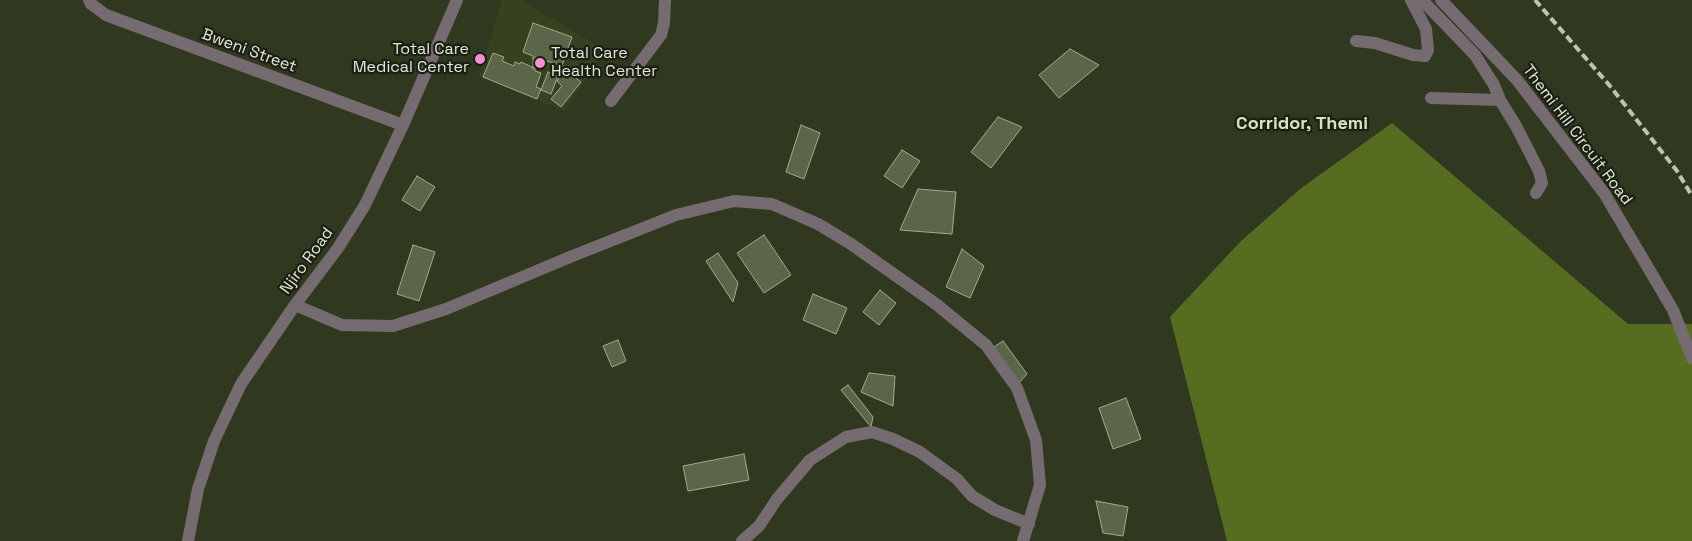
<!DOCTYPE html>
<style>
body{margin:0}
canvas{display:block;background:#30391f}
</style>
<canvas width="1692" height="541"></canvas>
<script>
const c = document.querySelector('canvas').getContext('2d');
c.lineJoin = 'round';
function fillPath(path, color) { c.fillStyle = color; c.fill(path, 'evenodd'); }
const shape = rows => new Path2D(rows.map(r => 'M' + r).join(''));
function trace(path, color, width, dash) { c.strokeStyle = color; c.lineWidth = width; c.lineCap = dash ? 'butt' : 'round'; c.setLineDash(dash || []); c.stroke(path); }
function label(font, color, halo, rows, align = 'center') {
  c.font = font + ' "Space Grotesk",sans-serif'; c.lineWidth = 4.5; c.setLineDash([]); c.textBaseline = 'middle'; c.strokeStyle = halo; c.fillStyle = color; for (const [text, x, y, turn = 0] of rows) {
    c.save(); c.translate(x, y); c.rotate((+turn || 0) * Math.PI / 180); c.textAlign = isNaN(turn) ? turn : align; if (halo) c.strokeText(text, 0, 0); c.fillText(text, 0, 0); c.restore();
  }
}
const built = shape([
 [502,0,521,0,605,50,565,111,479,76]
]);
const forest = shape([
 [1392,123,1628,324,1692,324,1692,541,1227,541,1170,317,1240,242,1300,189]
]);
const building = shape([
 [533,23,572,37,562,66,535,57,535,71,541,73,536,87,541,89,537,99,483,77,493,53,504,57,502,61,514,66,515,62,520,64,521,62,532,67,533,69,533,56,523,52,533,23],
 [1070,49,1099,65,1059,98,1039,75,1070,49],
 [548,72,558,76,551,94,541,90,548,72],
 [563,73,569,77,571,74,581,82,561,107,551,99,562,86,557,81,563,73],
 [998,117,1022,127,991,168,971,152,998,117],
 [801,125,820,133,804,179,786,172,801,125],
 [902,150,920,161,902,188,884,176,902,150],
 [417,176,435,187,420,211,402,200,417,176],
 [918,189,956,192,952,234,900,230,918,189],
 [764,235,791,275,764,293,737,253,764,235],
 [413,245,435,252,419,301,397,294,413,245],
 [962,249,984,266,970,298,946,287,962,249],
 [718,253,738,283,733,302,706,261,718,253],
 [880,290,896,303,879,325,863,312,880,290],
 [813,294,847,308,836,334,803,320,813,294],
 [618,340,626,361,612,367,603,346,618,340],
 [1003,341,1027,374,1018,384,994,347,1003,341],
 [869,373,895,376,893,406,861,392,869,373],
 [848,385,873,417,871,427,841,390,848,385],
 [1126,398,1141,439,1113,449,1099,408,1126,398],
 [744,454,749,480,688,491,683,466,744,454],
 [1096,501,1128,507,1123,536,1103,533,1096,501]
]);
const minor = shape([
 [89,0,91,4,106,15,403,125],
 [1422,0,1475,55,1494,85,1500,100,1516,126,1539,171,1542,183,1536,193],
 [1441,0,1517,80,1604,193,1673,310,1692,358],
 [1356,41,1375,43,1413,55,1425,56,1428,50,1426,29,1411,0],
 [1431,98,1500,100],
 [611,101,661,35,664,23,665,0],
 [295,305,342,325,393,326,446,309,570,257,676,215,734,201,772,204,818,224,851,244,936,304,986,345,1017,388,1036,440,1040,485,1023,541],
 [188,541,198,489,214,441,241,384,295,305,338,248,365,205,403,125,457,0],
 [742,541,759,526,777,499,810,460,846,437,872,432,893,439,920,452,957,479,972,496,995,510,1029,524]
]);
const rail = shape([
 [1535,0,1610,86,1677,171,1692,196]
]);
const markers = [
 [480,59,6,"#f591d2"],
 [540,63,6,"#f591d2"]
];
const poiNames = [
 ["Total Care",469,50],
 ["Medical Center",469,68],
 ["Total Care",551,54,"left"],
 ["Health Center",551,72,"left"]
];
const streetNames = [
 ["Bweni Street",249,51,20],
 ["Themi Hill Circuit Road",1577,135,53],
 ["Njiro Road",307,261,-54]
];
const neighbourhoodNames = [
 ["Corridor, Themi",1302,124]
];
fillPath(built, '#364120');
fillPath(forest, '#566d21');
fillPath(building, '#5b654a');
trace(building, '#a1ac8e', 1);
trace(minor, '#776b72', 12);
trace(rail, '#bec4b2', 4, [8, 4]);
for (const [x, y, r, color] of markers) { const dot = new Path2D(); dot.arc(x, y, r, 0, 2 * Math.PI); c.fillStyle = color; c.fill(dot); trace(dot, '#1a1e13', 2); }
label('16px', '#e3e9d9', '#1a1e13', poiNames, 'right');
label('16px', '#e3e9d9', '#1a1e13', streetNames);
label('bold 18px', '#d8e4c5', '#1a1e13', neighbourhoodNames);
</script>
